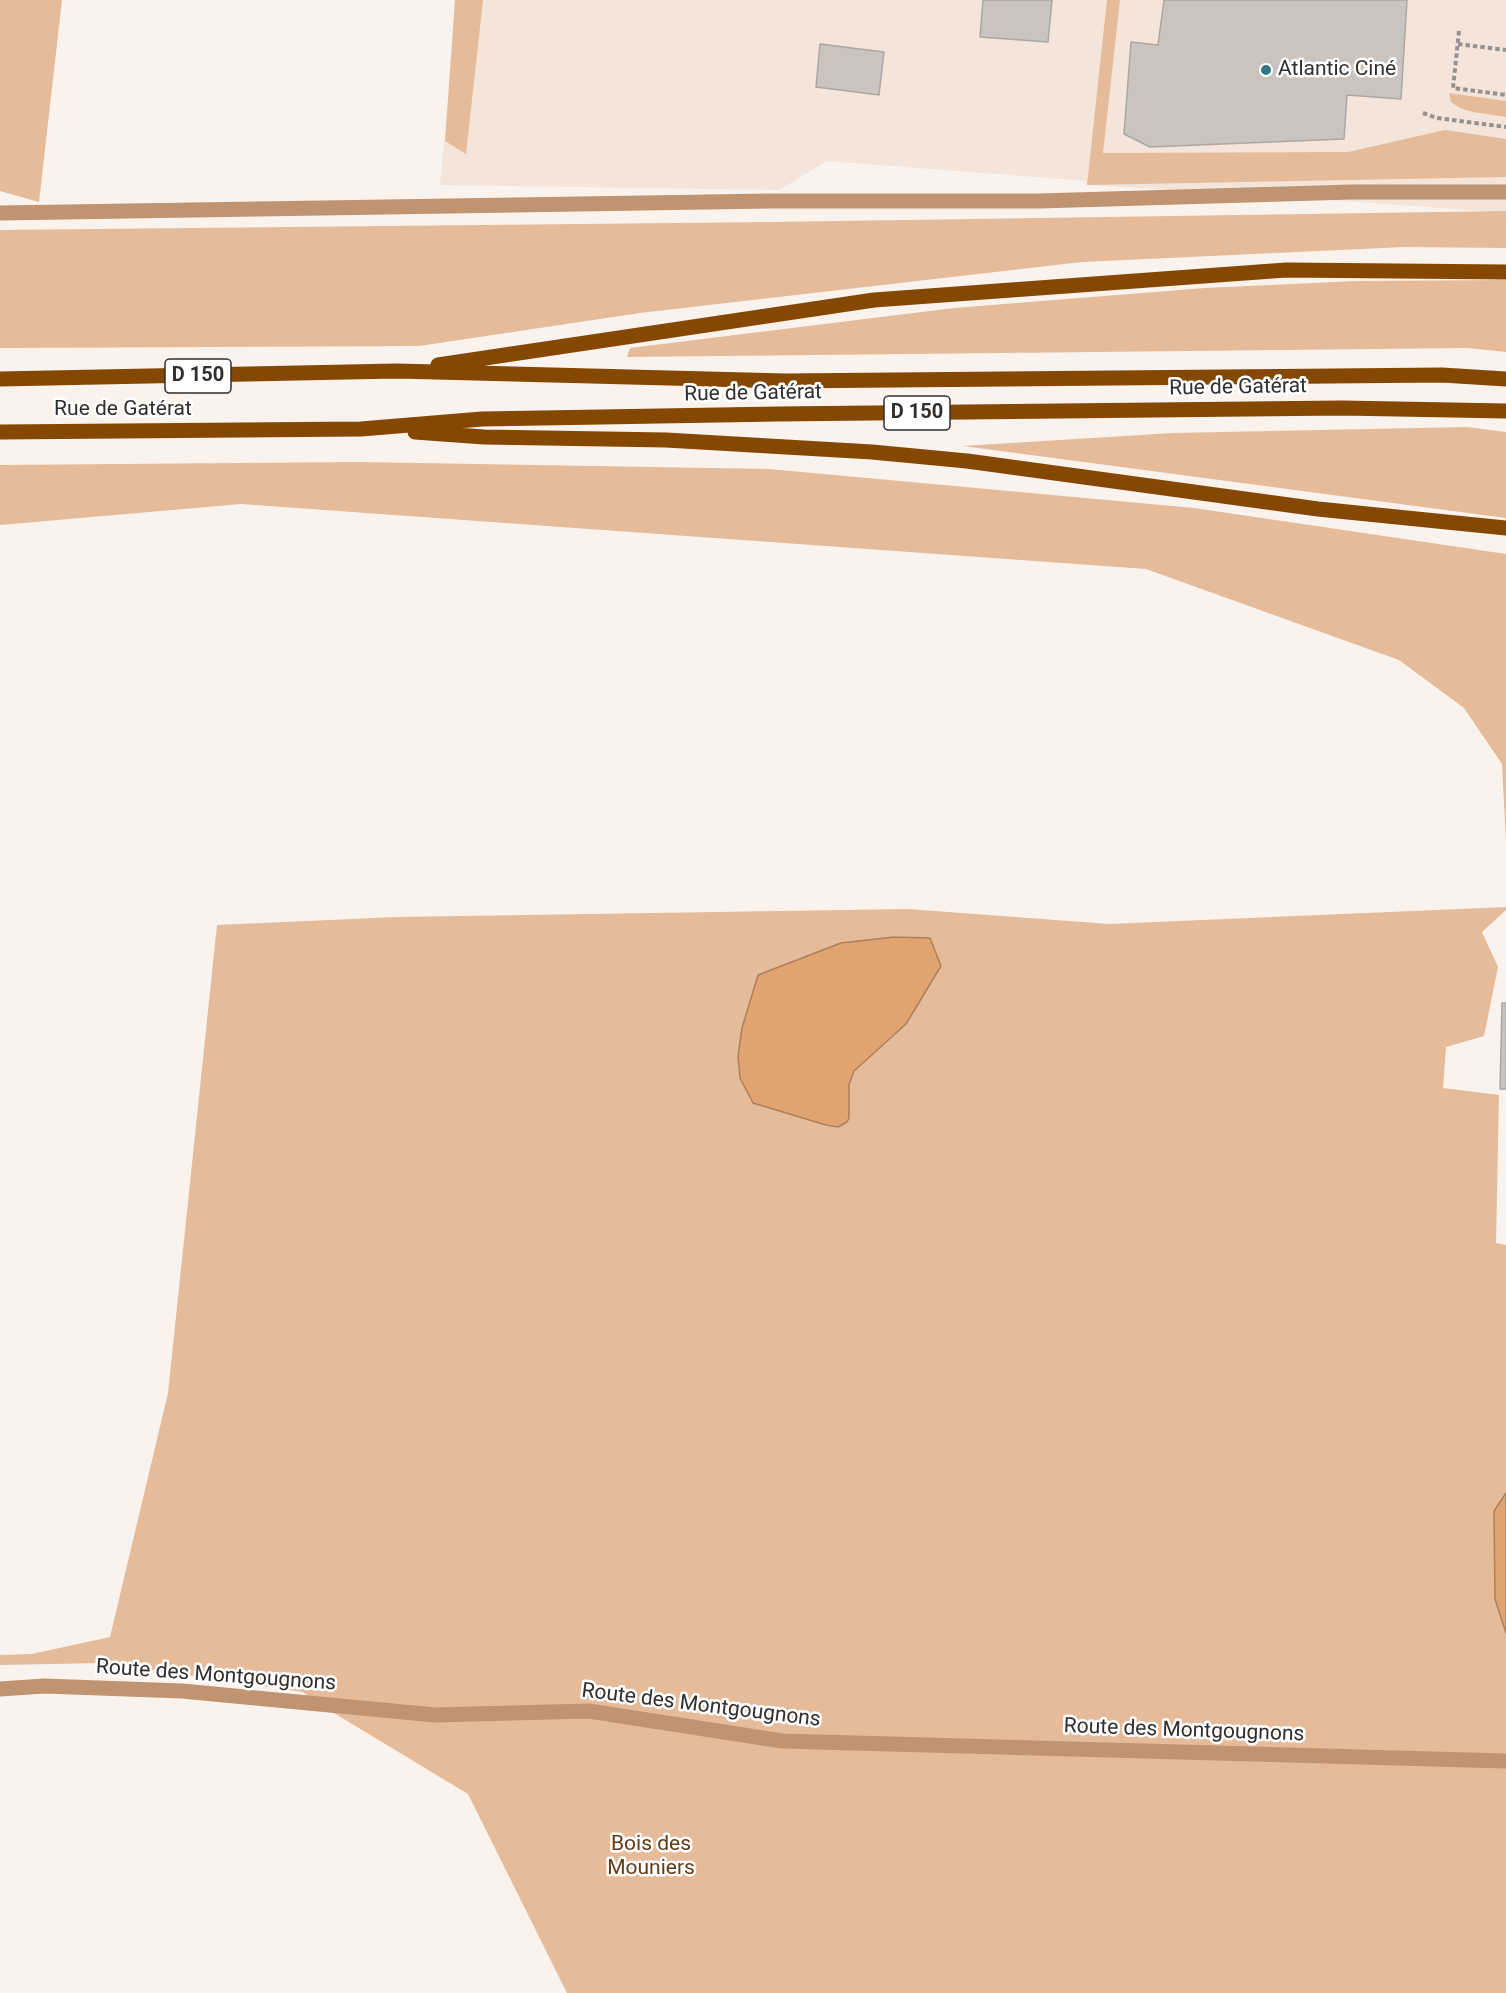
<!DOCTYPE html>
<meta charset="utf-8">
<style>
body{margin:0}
canvas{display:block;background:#faf2ec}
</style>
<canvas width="1506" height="1993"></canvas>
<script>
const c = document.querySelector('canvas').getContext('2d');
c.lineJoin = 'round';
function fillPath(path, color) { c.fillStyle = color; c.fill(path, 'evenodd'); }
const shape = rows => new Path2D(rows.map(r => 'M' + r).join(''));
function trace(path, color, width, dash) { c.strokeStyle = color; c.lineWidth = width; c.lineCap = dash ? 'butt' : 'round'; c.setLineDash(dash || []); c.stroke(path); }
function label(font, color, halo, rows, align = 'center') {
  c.font = font + ' Roboto,sans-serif'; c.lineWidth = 5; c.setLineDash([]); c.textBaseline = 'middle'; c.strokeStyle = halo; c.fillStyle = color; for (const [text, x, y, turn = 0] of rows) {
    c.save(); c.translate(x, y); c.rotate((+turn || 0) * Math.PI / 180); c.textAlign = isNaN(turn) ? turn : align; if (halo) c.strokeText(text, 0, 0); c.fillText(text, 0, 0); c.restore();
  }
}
const built = shape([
 [458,0,1506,0,1506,213,1304,198,1087,185,1087,181,827,161,779,190,440,185]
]);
const green = shape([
 [0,0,62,0,39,202,0,191],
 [455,0,483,0,466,154,445,141],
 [1107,0,1120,0,1103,153,1348,152,1445,130,1506,139,1506,177,1087,185],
 [1449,93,1506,101,1506,117,1473,112,1460,108,1451,102],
 [1506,211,1506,248,1404,247,1082,262,640,313,419,346,0,348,0,230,772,222],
 [1506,280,1506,352,1468,348,627,357,630,348,954,308,1205,288,1357,281],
 [1467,427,1506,432,1506,518,963,446,1173,433],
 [359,462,769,469,1194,508,1506,554,1506,842,1502,764,1464,708,1399,660,1146,569,241,504,0,525,0,465],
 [1506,907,1506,910,1482,932,1498,967,1484,1036,1446,1047,1443,1088,1499,1095,1496,1243,1506,1245,1506,1493,1494,1511,1495,1599,1506,1633,1506,1753,1496,1761,1506,1761,1506,1993,567,1993,468,1794,319,1704,303,1692,103,1663,0,1665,0,1655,32,1654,110,1637,168,1393,217,925,398,917,908,909,1109,924]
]);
const water = shape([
 [894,937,930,938,941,966,906,1024,854,1071,849,1085,849,1118,847,1122,838,1127,826,1125,753,1103,740,1078,738,1056,742,1028,758,975,841,943,894,937],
 [1506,1493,1506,1633,1495,1599,1494,1511,1506,1493]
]);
const building = shape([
 [983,0,1052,0,1048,42,980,37,983,0],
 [1164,0,1407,0,1401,99,1347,95,1344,139,1150,147,1124,134,1131,42,1158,45,1164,0],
 [820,44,884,52,879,95,816,87,820,44],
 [1502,1003,1506,1003,1506,1089,1500,1089,1502,1003]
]);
const path = shape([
 [1459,31,1453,88,1506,95],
 [1458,44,1506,50],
 [1423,113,1437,118,1506,127]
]);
const minor = shape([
 [0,213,771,201,1039,201,1352,192,1506,192],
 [0,1689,44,1686,182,1691,435,1715,589,1711,782,1741,1506,1761]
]);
const primary = shape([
 [438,365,874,300,1286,270,1506,272],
 [0,379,397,371,785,381,1442,375,1506,379],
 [0,432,361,429,482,419,778,414,1342,408,1506,411],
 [415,432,484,437,666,440,872,452,967,461,1318,509,1506,528]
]);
const markers = [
 [1266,70,6,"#317783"]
];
const shields = [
 [198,376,66],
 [917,413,66]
];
const shieldNames = [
 ["D 150",198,376],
 ["D 150",917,413]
];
const poiNames = [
 ["Atlantic Ciné",1278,70]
];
const streetNames = [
 ["Rue de Gatérat",1238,388,-1],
 ["Rue de Gatérat",753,394,-1],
 ["Rue de Gatérat",123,410],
 ["Route des Montgougnons",216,1676,4],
 ["Route des Montgougnons",701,1706,7],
 ["Route des Montgougnons",1184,1731,2]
];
const parkNames = [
 ["Bois des",651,1845],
 ["Mouniers",651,1869]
];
fillPath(built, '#f4e5da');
fillPath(green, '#e5bb9a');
fillPath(water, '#e1a370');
trace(water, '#ac805c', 1.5);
fillPath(building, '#cbc4be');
trace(building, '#aea7a1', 1.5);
trace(path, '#96918d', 4, [4.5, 3]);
trace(minor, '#c09471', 15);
trace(primary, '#844802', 15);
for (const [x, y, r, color] of markers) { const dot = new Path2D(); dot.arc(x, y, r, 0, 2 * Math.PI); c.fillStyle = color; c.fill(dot); trace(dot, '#fff', 2); }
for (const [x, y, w] of shields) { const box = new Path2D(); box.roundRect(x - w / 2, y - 17, w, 34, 4.5); c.fillStyle = '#fff'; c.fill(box); trace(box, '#312e2c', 1.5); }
label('bold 20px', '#312e2c', null, shieldNames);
label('21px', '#312e2c', '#fff', poiNames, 'left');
label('21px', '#312e2c', '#fff', streetNames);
label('21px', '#623a13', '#fff', parkNames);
</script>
